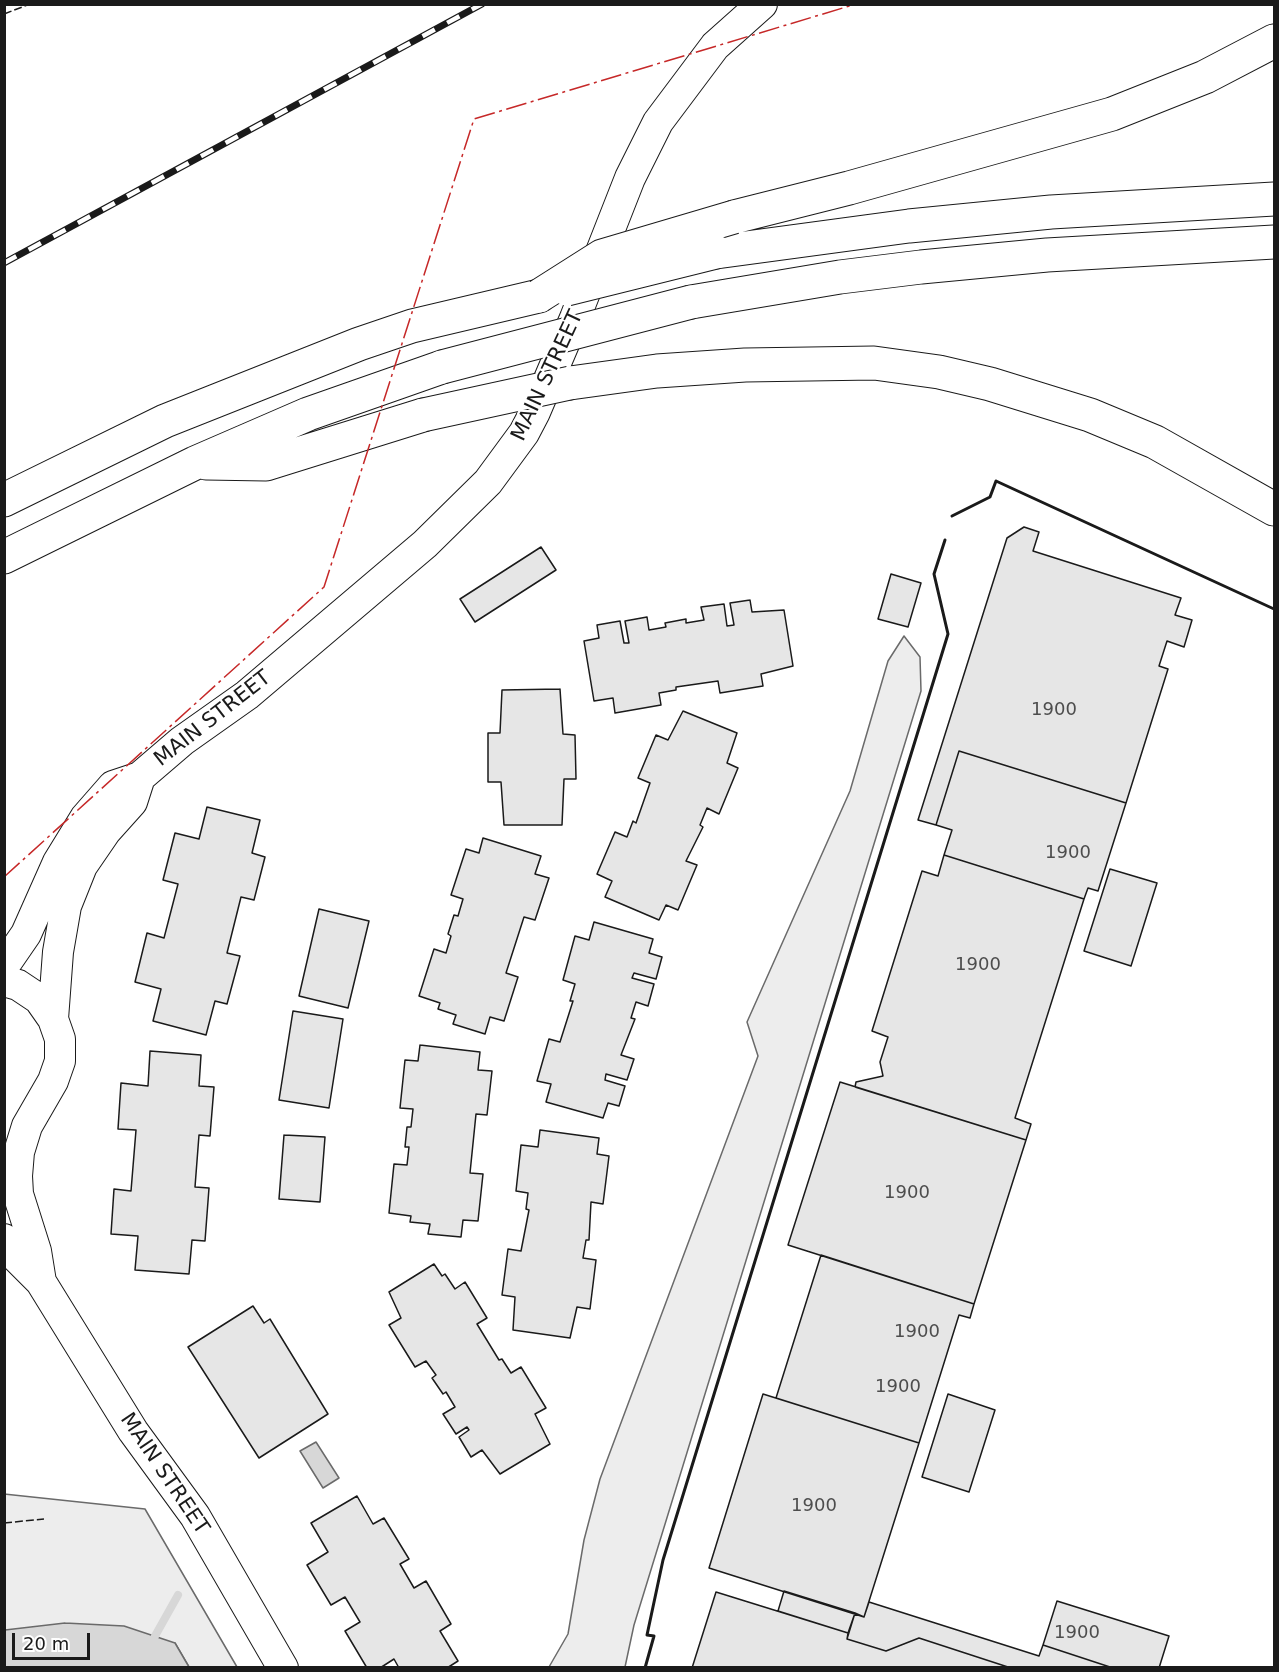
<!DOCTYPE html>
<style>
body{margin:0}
#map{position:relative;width:1279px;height:1672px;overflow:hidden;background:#fff;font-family:"DejaVu Sans",sans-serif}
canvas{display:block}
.frame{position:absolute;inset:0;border:6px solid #1a1a1a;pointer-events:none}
.scale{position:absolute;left:12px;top:1633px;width:78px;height:27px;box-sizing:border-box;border:3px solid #1a1a1a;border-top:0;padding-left:8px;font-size:18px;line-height:21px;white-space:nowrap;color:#1a1a1a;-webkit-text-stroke:4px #fff;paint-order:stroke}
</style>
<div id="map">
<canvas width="1279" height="1672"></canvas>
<div class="frame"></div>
<div class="scale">20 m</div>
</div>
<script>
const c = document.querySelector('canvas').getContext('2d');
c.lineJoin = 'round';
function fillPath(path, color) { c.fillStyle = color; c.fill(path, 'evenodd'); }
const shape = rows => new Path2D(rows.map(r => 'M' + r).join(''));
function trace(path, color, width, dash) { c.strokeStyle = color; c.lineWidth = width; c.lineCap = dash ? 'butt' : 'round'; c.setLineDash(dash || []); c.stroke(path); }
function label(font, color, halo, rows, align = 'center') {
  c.font = font + ' "DejaVu Sans",sans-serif'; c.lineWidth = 4.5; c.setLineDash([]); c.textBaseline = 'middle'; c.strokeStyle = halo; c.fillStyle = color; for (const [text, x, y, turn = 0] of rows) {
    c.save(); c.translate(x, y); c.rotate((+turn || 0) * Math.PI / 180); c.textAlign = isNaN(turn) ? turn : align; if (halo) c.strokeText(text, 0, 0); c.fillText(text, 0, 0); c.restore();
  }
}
const built = shape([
 [904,636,920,657,921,691,634,1625,625,1667,549,1667,568,1634,584,1540,600,1479,758,1056,747,1022,850,791,888,661,904,636],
 [4,1494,145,1509,237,1667,189,1667,175,1643,5,1630,4,1494]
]);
const water = shape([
 [316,1442,339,1478,323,1488,300,1451,316,1442],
 [65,1623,124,1626,175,1643,189,1667,5,1667,5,1630,65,1623]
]);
const stream = shape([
 [155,1636,178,1595]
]);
const building = shape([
 [1024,527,1039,532,1033,551,1181,598,1175,615,1192,620,1184,647,1167,641,1159,666,1168,669,1126,803,959,751,936,825,918,820,1007,538,1024,527],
 [541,547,556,570,475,622,460,599,541,547],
 [891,574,921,583,908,627,878,619,891,574],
 [750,600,752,612,784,610,793,666,761,674,763,686,720,693,718,681,676,687,676,690,659,693,661,705,615,713,613,698,594,701,584,641,599,638,597,625,620,621,624,643,629,643,625,621,647,617,649,630,666,627,665,623,686,619,686,623,704,620,701,607,724,604,727,626,734,625,730,603,750,600],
 [560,689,563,734,575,735,576,779,564,779,562,825,504,825,501,782,488,782,488,733,500,733,502,690,560,689],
 [683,711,737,733,727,763,738,768,719,814,707,808,700,825,703,827,686,861,697,865,678,910,666,905,659,920,605,897,612,881,597,874,615,832,627,837,633,821,636,823,650,783,638,778,656,735,668,740,683,711],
 [959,751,1126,803,1098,891,1088,888,1084,899,944,855,952,830,936,825,959,751],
 [207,807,260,820,252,853,265,857,254,900,241,897,227,953,240,956,227,1004,215,1001,206,1035,153,1021,161,989,135,982,147,933,164,938,178,884,163,880,175,833,199,839,207,807],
 [483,838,541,856,535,874,549,878,535,920,524,917,506,973,518,977,504,1021,490,1017,485,1034,453,1024,456,1015,438,1009,440,1003,419,996,434,949,446,953,451,936,448,934,454,915,458,916,463,899,451,895,466,849,479,853,483,838],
 [944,855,1084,899,1015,1118,1031,1124,1026,1140,855,1087,856,1082,883,1076,880,1062,888,1037,872,1031,922,871,938,876,944,855],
 [1110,869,1157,883,1131,966,1084,951,1110,869],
 [319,909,369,921,348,1008,299,996,319,909],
 [594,922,653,939,649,953,662,957,656,979,634,973,632,978,654,984,648,1006,636,1002,631,1018,635,1019,621,1055,634,1059,627,1080,606,1074,605,1080,625,1086,619,1106,608,1103,603,1118,546,1102,551,1084,537,1081,549,1039,560,1042,573,1001,570,1001,575,984,563,980,575,936,589,940,594,922],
 [293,1011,343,1019,329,1108,279,1100,293,1011],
 [420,1045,480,1052,478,1070,492,1071,487,1115,476,1114,470,1173,483,1174,478,1221,463,1220,461,1237,428,1234,430,1224,410,1222,411,1216,389,1213,394,1164,407,1165,409,1147,405,1147,407,1127,411,1127,413,1109,400,1108,405,1060,418,1061,420,1045],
 [150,1051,201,1055,199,1086,214,1087,210,1136,199,1135,195,1187,209,1188,205,1241,192,1240,189,1274,135,1270,138,1236,111,1234,114,1189,131,1191,136,1130,118,1129,121,1083,148,1086,150,1051],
 [840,1082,1026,1140,974,1304,788,1245,840,1082],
 [540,1130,599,1138,597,1154,609,1156,603,1204,591,1202,589,1240,586,1240,583,1258,596,1260,590,1309,577,1307,570,1338,513,1330,515,1297,502,1295,508,1249,521,1251,529,1210,526,1209,528,1193,516,1191,521,1145,538,1147,540,1130],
 [284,1135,325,1137,320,1202,279,1199,284,1135],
 [821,1255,974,1304,970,1318,959,1315,919,1443,776,1398,821,1255],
 [434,1264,442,1276,445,1274,455,1289,465,1282,487,1318,477,1324,499,1360,502,1359,511,1373,521,1367,546,1408,535,1414,550,1444,500,1474,482,1450,471,1457,459,1437,469,1430,467,1427,456,1434,443,1414,455,1407,446,1392,443,1394,432,1378,436,1375,426,1361,415,1367,389,1325,401,1318,389,1292,434,1264],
 [253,1306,264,1323,270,1319,328,1414,259,1458,188,1347,253,1306],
 [763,1394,919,1443,864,1617,709,1568,763,1394],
 [948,1394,995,1410,969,1492,922,1477,948,1394],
 [357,1496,373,1524,384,1518,409,1559,400,1564,414,1588,426,1581,451,1624,440,1631,458,1661,447,1668,399,1668,394,1659,380,1668,367,1668,345,1631,360,1622,345,1597,331,1605,307,1565,328,1552,311,1523,357,1496],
 [784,1591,855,1613,848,1633,778,1611,784,1591],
 [716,1592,848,1633,847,1639,886,1651,919,1638,1011,1668,692,1668,716,1592],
 [1057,1601,1169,1636,1159,1668,1113,1668,1043,1645,1057,1601],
 [869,1602,1039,1656,1043,1645,1113,1668,1011,1668,919,1638,886,1651,847,1639,855,1613,864,1617,869,1602]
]);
const tertiary = shape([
 [4,966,26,934,58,862,85,818,113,786,140,777,182,741,247,695,425,544,488,482,524,433,535,412,575,318,630,178,658,122,715,46,762,4],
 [4,981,18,985,39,999,53,1019,60,1039,60,1061,53,1081,27,1126,19,1152,17,1176,18,1194,36,1251,41,1282],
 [53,1019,58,952,66,906,82,866,106,831,132,802,140,777],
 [4,1239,13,1254,41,1282,133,1431,195,1516,283,1668]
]);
const motorway = shape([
 [734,217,849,188,1112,114,1205,77,1274,41],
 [716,252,909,226,1051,212,1274,199],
 [691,302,840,277,921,267,1047,255,1274,242],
 [570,383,657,371,745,365,874,363,939,372,990,384,1090,415,1155,442,1274,509],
 [206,463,266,464,423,415],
 [4,500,165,421,359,344,412,326,539,296],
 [4,557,195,463,308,414,442,367]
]);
const rail = shape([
 [4,263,482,4]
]);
const motorwayBridge = shape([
 [567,289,716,252],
 [539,296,602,256,734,217],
 [442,367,691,302],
 [423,415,570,383]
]);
const fence = shape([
 [4,14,30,4],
 [4,1523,44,1519]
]);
const wall = shape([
 [952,516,990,497,996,481,1274,609],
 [645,1668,654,1636,647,1635,663,1560,948,634,934,574,945,540]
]);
const power = shape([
 [4,877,324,587,474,119,856,4]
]);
const numberNames = [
 ["1900",1054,710],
 ["1900",1068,853],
 ["1900",978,965],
 ["1900",907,1193],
 ["1900",917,1332],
 ["1900",898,1387],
 ["1900",814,1506],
 ["1900",1077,1633]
];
const streetNames = [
 ["MAIN STREET",548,376,-65],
 ["MAIN STREET",213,719,-38],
 ["MAIN STREET",164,1474,56]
];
fillPath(built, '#ededed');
trace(built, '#6a6a6a', 1.5);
fillPath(water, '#d7d7d7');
trace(water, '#6a6a6a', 1.5);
trace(stream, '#d7d7d7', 8);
fillPath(building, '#e6e6e6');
trace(building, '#1a1a1a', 1.5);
trace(tertiary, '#1a1a1a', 32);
trace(motorway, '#1a1a1a', 35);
trace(tertiary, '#fff', 30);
trace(motorway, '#fff', 33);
trace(rail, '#1a1a1a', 7);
trace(rail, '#fff', 4.5, [14]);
trace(motorwayBridge, '#1a1a1a', 35, []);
trace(motorwayBridge, '#fff', 33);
trace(fence, '#1a1a1a', 1.5, [8, 3]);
trace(wall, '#1a1a1a', 3);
trace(power, '#c62828', 1.5, [21, 4.5, 3, 4.5]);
label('18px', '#4d4d4d', null, numberNames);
label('21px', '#1a1a1a', '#fff', streetNames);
</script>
